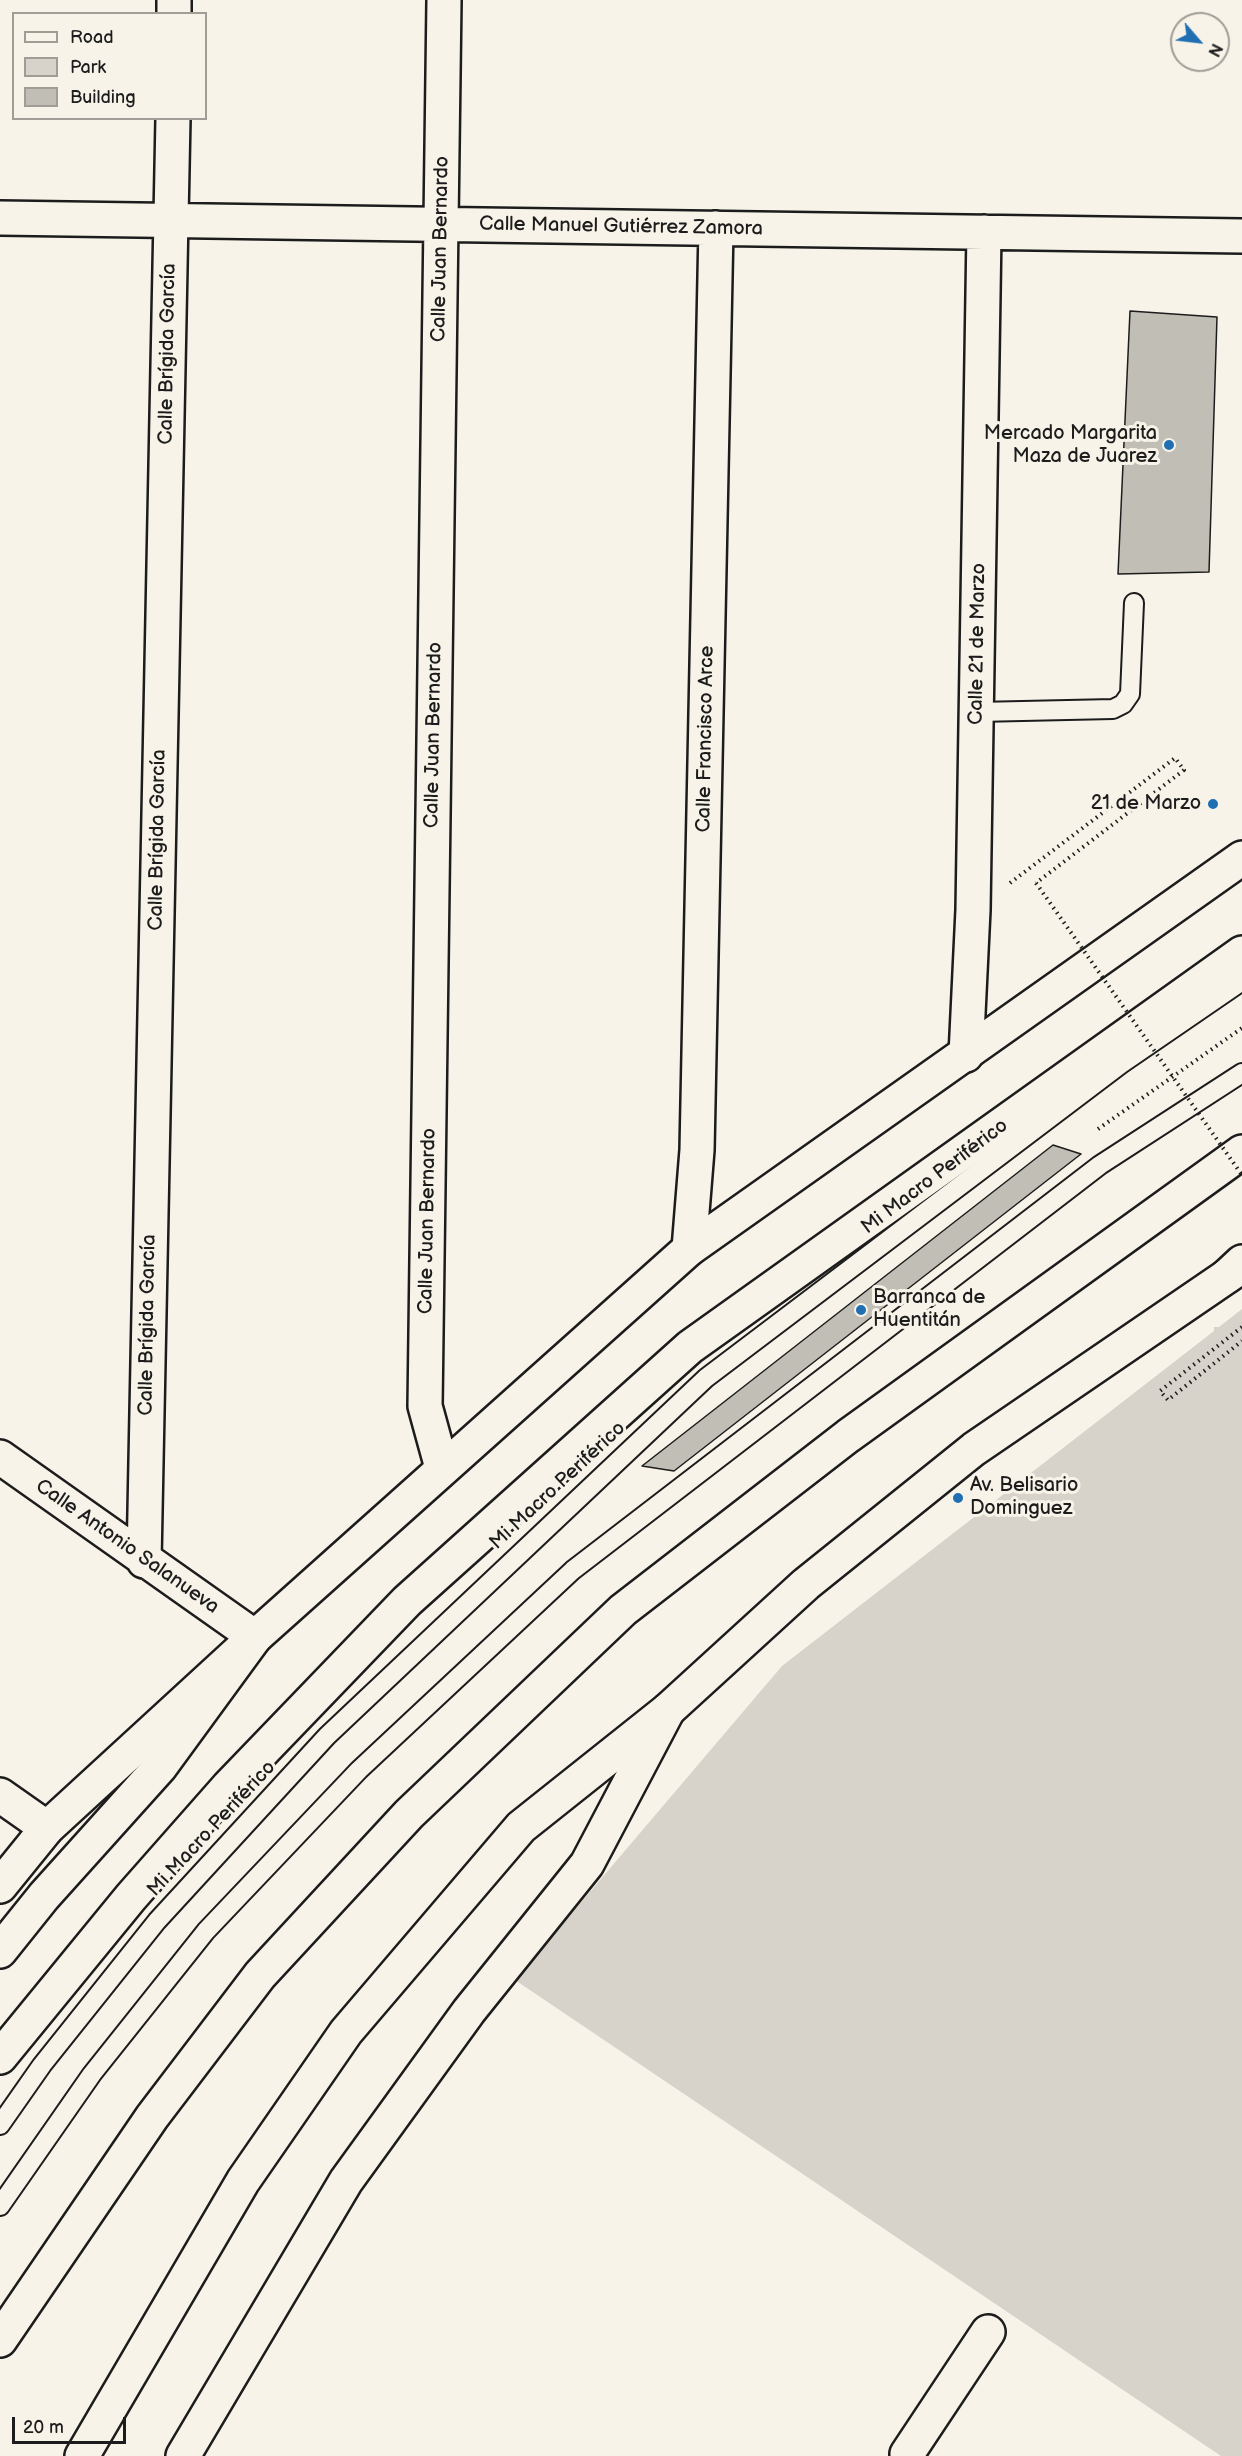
<!DOCTYPE html>
<meta charset="utf-8">
<style>
body{margin:0}
#map{position:relative;width:1242px;height:2456px;overflow:hidden;background:#f7f3e8;font-family:"Balsamiq Sans",sans-serif}
canvas{display:block}
.legend{position:absolute;left:12px;top:12px;width:195px;height:108px;box-sizing:border-box;background:#f7f3e8;border:2px solid #9f9d96;margin:0;padding:8px 10px;list-style:none;font-size:18px;color:#1c1c1c}
.legend li{display:flex;align-items:center;gap:12px;height:30px}
.legend b{width:30px;border:2px solid #9f9d96}
.north{position:absolute;left:1170px;top:12px;width:60px;height:60px;box-sizing:border-box;background:#f7f3e8;border:2px solid #9f9d96;border-radius:50%;rotate:118deg;font-size:16px;font-weight:700;line-height:24px;text-align:center;color:#1c1c1c}
.north::after{content:'';display:block;margin:auto;width:21px;height:27px;background:#1f6fb2;clip-path:polygon(50% 0,100% 100%,50% 72%,0 100%)}
.scale{position:absolute;left:12px;top:2417px;width:114px;height:27px;box-sizing:border-box;border:3px solid #1c1c1c;border-top:0;padding-left:8px;font-size:18px;line-height:21px;white-space:nowrap;color:#1c1c1c;-webkit-text-stroke:4px #f7f3e8;paint-order:stroke}
</style>
<div id="map">
<canvas width="1242" height="2456"></canvas>
<ul class="legend">
<li><b style="height:8px;background:#f7f3e8"></b>Road</li>
<li><b style="height:16px;background:#d7d3cb"></b>Park</li>
<li><b style="height:16px;background:#c0beb5"></b>Building</li>
</ul>
<div class="north">N</div>
<div class="scale">20 m</div>
</div>
<script>
const c = document.querySelector('canvas').getContext('2d');
c.lineJoin = 'round';
function fillPath(path, color) { c.fillStyle = color; c.fill(path, 'evenodd'); }
const shape = rows => new Path2D(rows.map(r => 'M' + r).join(''));
function trace(path, color, width, dash) { c.strokeStyle = color; c.lineWidth = width; c.lineCap = dash ? 'butt' : 'round'; c.setLineDash(dash || []); c.stroke(path); }
function label(font, color, halo, rows, align = 'center') {
  c.font = font + ' "Balsamiq Sans",sans-serif'; c.lineWidth = 6; c.setLineDash([]); c.textBaseline = 'middle'; c.strokeStyle = halo; c.fillStyle = color; for (const [text, x, y, turn = 0] of rows) {
    c.save(); c.translate(x, y); c.rotate((+turn || 0) * Math.PI / 180); c.textAlign = isNaN(turn) ? turn : align; if (halo) c.strokeText(text, 0, 0); c.fillText(text, 0, 0); c.restore();
  }
}
const green = shape([
 [1242,1309,1242,2456,1221,2456,515,1980,782,1666,1214,1331,1214,1327,1219,1327]
]);
const building = shape([
 [1130,311,1217,317,1209,572,1118,574,1130,311],
 [1053,1145,1081,1154,674,1471,642,1466,1053,1145]
]);
const path = shape([
 [1010,883,1175,758,1184,770,1036,883],
 [1098,1129,1242,1028],
 [1242,1327,1160,1391,1168,1400,1242,1341]
]);
const service = shape([
 [977,712,1113,709,1123,704,1130,694,1134,603],
 [0,2125,42,2065,157,1921,327,1736,706,1378,1121,1064,1242,981],
 [0,2206,92,2074,206,1931,359,1770,573,1570,1100,1165,1242,1073]
]);
const minor = shape([
 [174,14,174,0],
 [0,218,1242,236],
 [966,1055,973,910,984,232],
 [689,1249,697,1150,716,228],
 [0,1457,255,1637],
 [442,1468,425,1406,444,0],
 [144,1561,173,118],
 [0,1795,47,1828],
 [907,2454,988,2332]
]);
const tertiary = shape([
 [0,1951,44,1896,160,1767,255,1637,689,1249,1242,858],
 [82,2456,243,2181,346,2032,521,1827,668,1710,806,1584,974,1449,1242,1266]
]);
const trunk = shape([
 [1227,1276,1242,1262],
 [0,1886,47,1828,255,1637],
 [0,2057,131,1897,228,1787,407,1601,690,1347,1242,953],
 [0,2340,152,2117,260,1975,409,1814,623,1610,848,1436,1242,1152],
 [183,2456,346,2181,469,2011,587,1864,668,1710]
]);
const pathBridge = shape([
 [1036,883,1242,1175]
]);
const markers = [
 [1169,445,6,"#1f6fb2"],
 [1213,804,6,"#1f6fb2"],
 [861,1310,6,"#1f6fb2"],
 [958,1498,6,"#1f6fb2"]
];
const streetNames = [
 ["Calle Manuel Gutiérrez Zamora",621,227,1],
 ["Calle Juan Bernardo",441,249,-89],
 ["Calle Brígida García",168,354,-89],
 ["Calle 21 de Marzo",978,644,-89],
 ["Calle Juan Bernardo",434,735,-89],
 ["Calle Francisco Arce",706,739,-89],
 ["Calle Brígida García",158,840,-89],
 ["Mi Macro Periférico",935,1177,-37],
 ["Calle Juan Bernardo",428,1221,-89],
 ["Calle Brígida García",148,1325,-89],
 ["Mi Macro Periférico",558,1486,-43],
 ["Calle Antonio Salanueva",127,1547,35],
 ["Mi Macro Periférico",212,1829,-47]
];
const poiNames = [
 ["Mercado Margarita",1157,434],
 ["Maza de Juarez",1157,457],
 ["21 de Marzo",1201,804],
 ["Barranca de",873,1298,"left"],
 ["Huentitán",873,1321,"left"],
 ["Av. Belisario",970,1486,"left"],
 ["Dominguez",970,1509,"left"]
];
fillPath(green, '#d7d3cb');
fillPath(building, '#c0beb5');
trace(building, '#1c1c1c', 1.5);
trace(service, '#1c1c1c', 22);
trace(minor, '#1c1c1c', 38);
trace(tertiary, '#1c1c1c', 38);
trace(trunk, '#1c1c1c', 38);
trace(path, '#1c1c1c', 4, [1.5, 4.5]);
trace(service, '#f7f3e8', 18);
trace(minor, '#f7f3e8', 33);
trace(tertiary, '#f7f3e8', 33);
trace(trunk, '#f7f3e8', 33);
trace(pathBridge, '#1c1c1c', 4, [1.5, 4.5]);
for (const [x, y, r, color] of markers) { const dot = new Path2D(); dot.arc(x, y, r, 0, 2 * Math.PI); c.fillStyle = color; c.fill(dot); trace(dot, '#f7f3e8', 2); }
label('20px', '#1c1c1c', '#f7f3e8', streetNames);
label('20px', '#1c1c1c', '#f7f3e8', poiNames, 'right');
</script>
